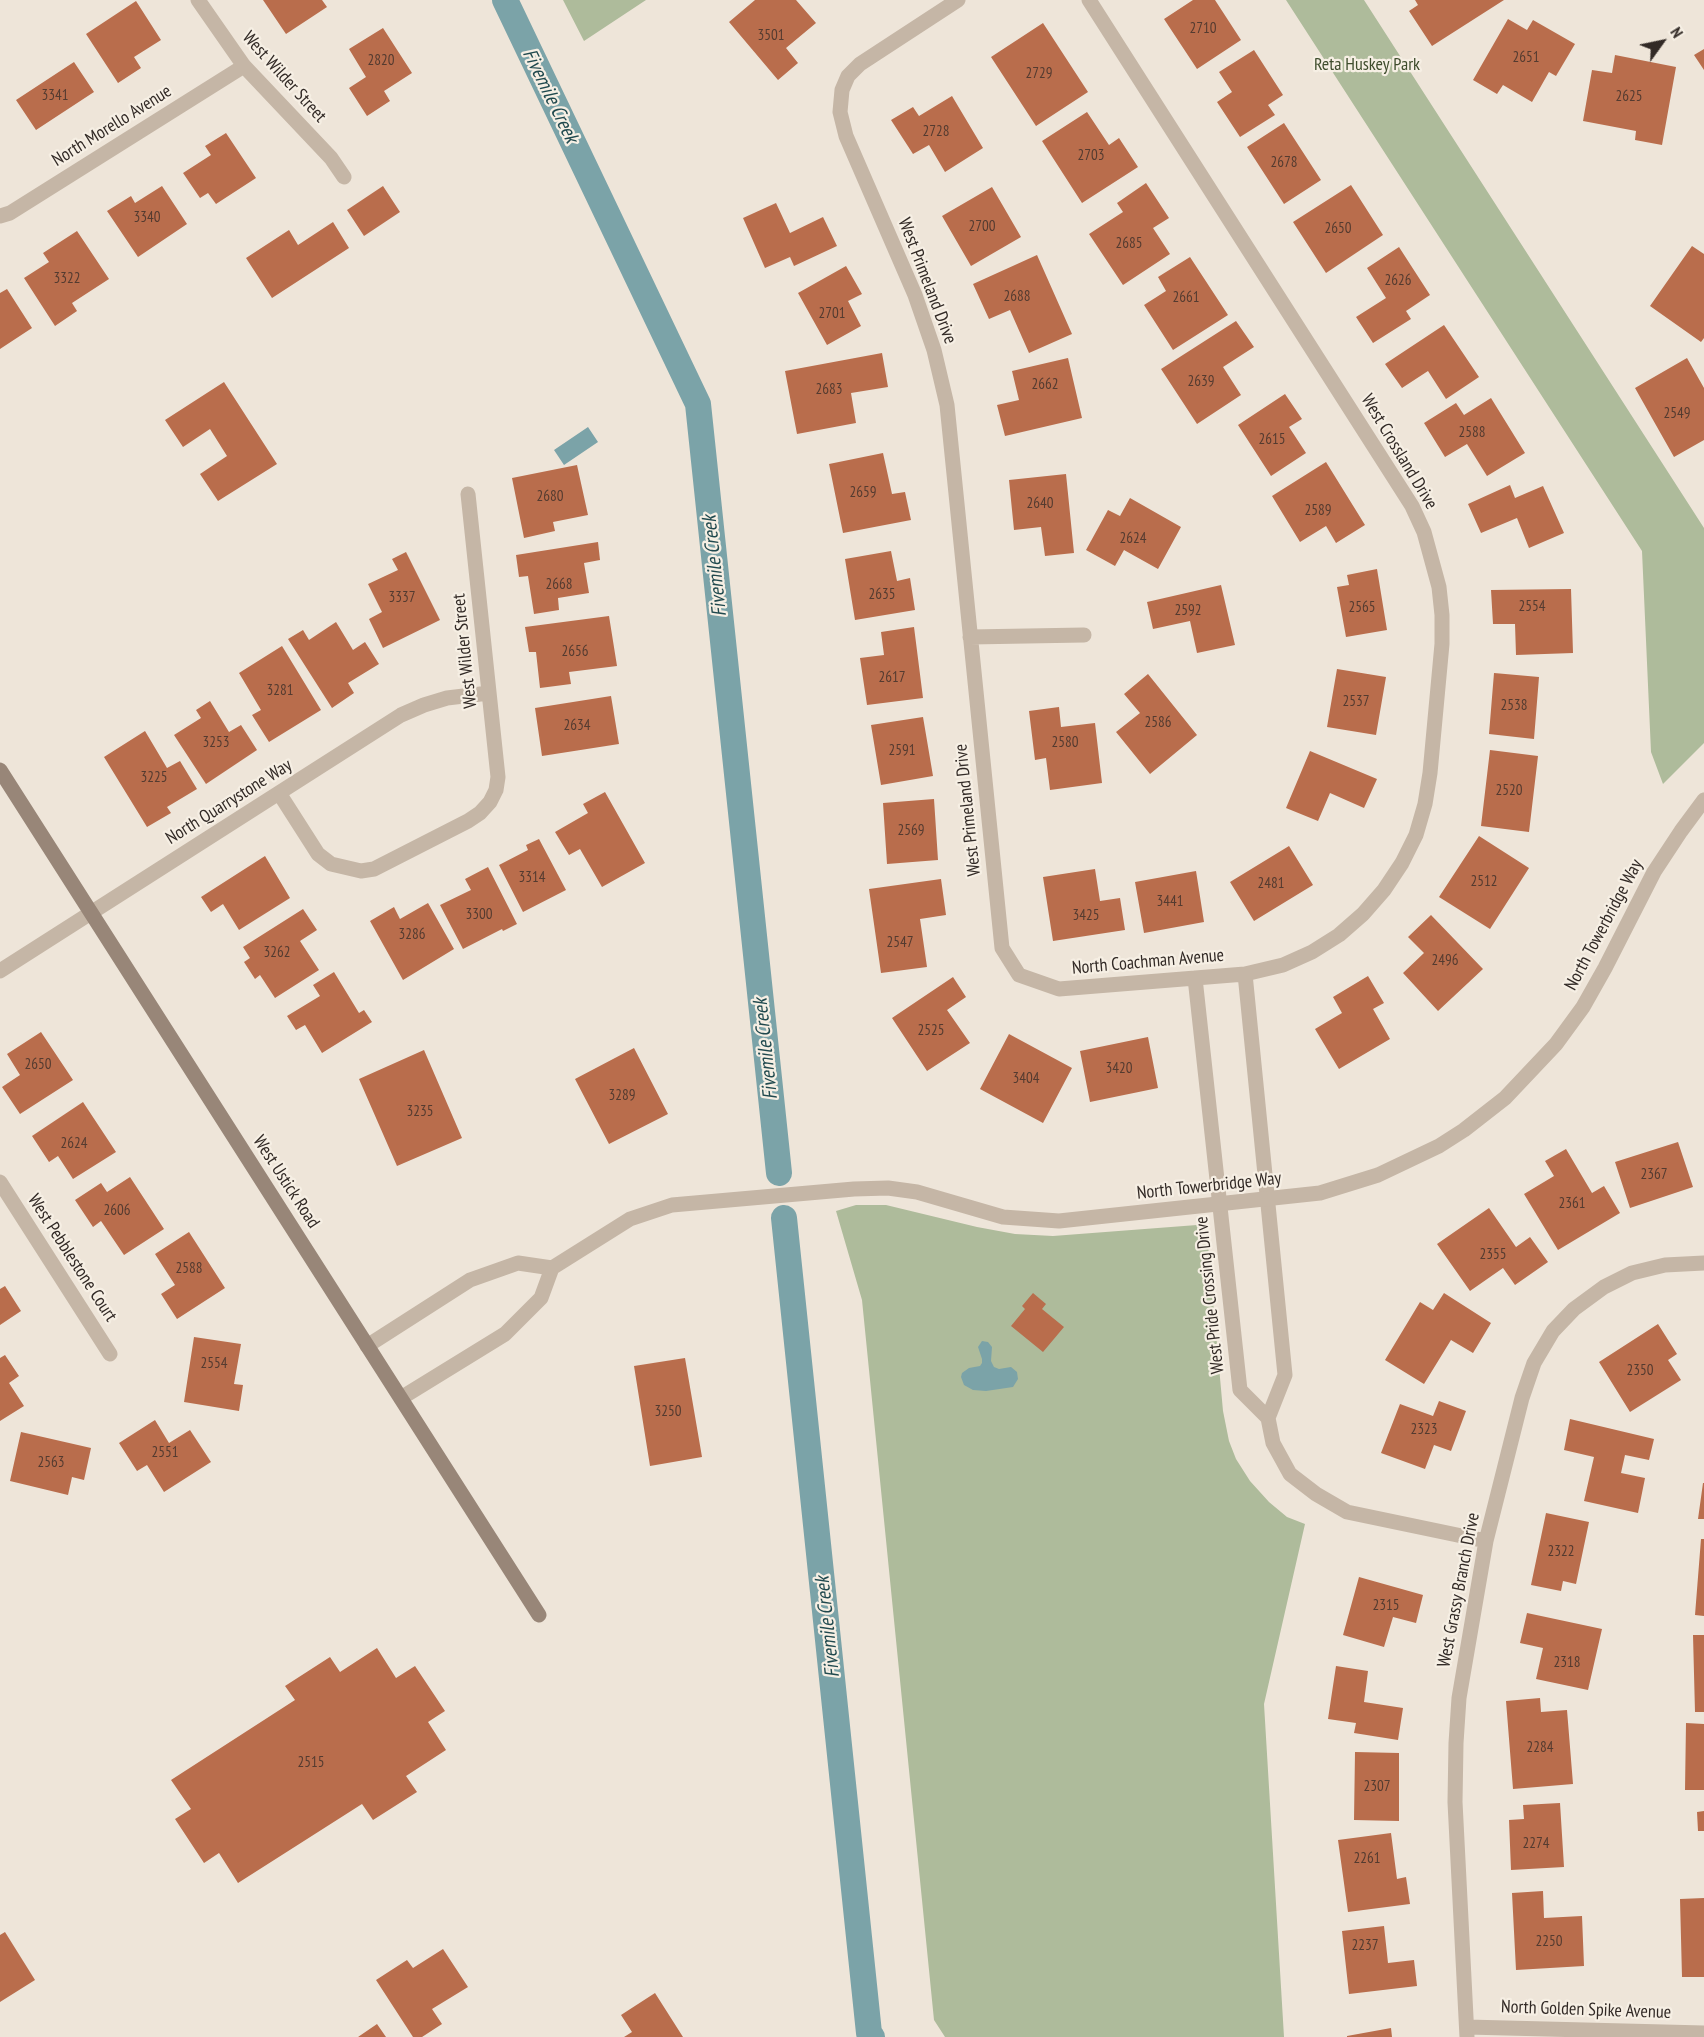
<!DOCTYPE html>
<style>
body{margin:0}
#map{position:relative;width:1704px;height:2037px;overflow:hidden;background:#eee5d9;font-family:"PT Sans Narrow",sans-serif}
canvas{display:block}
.north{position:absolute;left:1632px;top:12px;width:60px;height:60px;-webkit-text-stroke:4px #f6efe4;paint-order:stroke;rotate:57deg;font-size:16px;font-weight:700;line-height:24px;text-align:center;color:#322a26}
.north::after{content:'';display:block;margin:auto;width:21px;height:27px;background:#322a26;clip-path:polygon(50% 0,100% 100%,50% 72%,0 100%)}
</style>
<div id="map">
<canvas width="1704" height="2037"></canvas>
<div class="north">N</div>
</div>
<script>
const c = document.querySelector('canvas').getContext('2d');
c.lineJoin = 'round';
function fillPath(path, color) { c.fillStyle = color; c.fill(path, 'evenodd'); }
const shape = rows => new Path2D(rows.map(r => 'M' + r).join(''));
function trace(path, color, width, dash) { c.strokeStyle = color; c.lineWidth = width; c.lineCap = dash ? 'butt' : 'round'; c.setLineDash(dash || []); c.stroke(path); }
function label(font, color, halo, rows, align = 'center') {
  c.font = font + ' "PT Sans Narrow",sans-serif'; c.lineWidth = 4.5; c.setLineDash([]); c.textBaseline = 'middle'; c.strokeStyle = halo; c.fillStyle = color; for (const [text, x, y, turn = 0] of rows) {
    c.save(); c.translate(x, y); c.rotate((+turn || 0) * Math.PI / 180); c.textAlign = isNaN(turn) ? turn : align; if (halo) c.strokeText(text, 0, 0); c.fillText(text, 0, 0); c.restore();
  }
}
const green = shape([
 [563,0,646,0,584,41],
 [1286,0,1364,0,1704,528,1704,743,1663,784,1651,752,1642,551],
 [856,1205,886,1205,977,1227,1015,1234,1053,1236,1197,1225,1199,1236,1208,1245,1223,1411,1229,1441,1236,1459,1250,1481,1269,1502,1287,1517,1305,1524,1264,1704,1284,2037,945,2037,934,2020,862,1300,836,1211]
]);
const water = shape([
 [588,427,598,442,564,465,554,450],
 [982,1341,988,1342,992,1347,991,1361,994,1367,999,1369,1011,1367,1017,1372,1018,1379,1013,1387,986,1391,973,1390,964,1385,961,1377,962,1373,969,1368,980,1366,982,1363,982,1359,978,1347]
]);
const canal = shape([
 [505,0,698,404,779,1173],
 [784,1218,869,2033,872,2037]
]);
const building = shape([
 [263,0,322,0,327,7,286,34],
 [755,0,796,0,816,23,786,48,798,63,778,80,729,22],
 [1193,0,1215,0,1241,40,1197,69,1164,19],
 [1415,0,1504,0,1432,46,1409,11,1418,5],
 [136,1,161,40,134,57,141,68,118,83,86,34],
 [1508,19,1527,30,1533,20,1575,44,1556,76,1549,72,1532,102,1503,85,1497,94,1473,80],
 [1043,23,1088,92,1036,126,991,57],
 [383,28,412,73,384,91,390,101,367,116,349,88,366,77,349,49],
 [1704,49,1704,70,1694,55],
 [1254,50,1283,95,1268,105,1275,115,1240,137,1217,102,1232,92,1219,72],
 [1615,55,1676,67,1662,145,1635,140,1636,131,1583,121,1592,70,1612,73],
 [74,62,94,92,36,130,16,100],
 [952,96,983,148,945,172,929,145,913,154,891,120,913,107,919,116],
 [1087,112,1109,145,1119,138,1138,167,1082,203,1042,141],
 [1284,123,1321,180,1284,204,1247,147],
 [226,133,256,178,216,204,208,193,200,198,183,173,211,155,205,146],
 [1146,183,1169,218,1153,228,1170,254,1123,285,1089,234,1123,212,1117,203],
 [1351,185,1383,235,1326,273,1293,222],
 [162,186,187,224,138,257,107,211,131,196,135,203],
 [383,186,400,212,364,236,347,210],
 [992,187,1021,237,971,266,942,216],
 [776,203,790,233,823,217,837,246,794,266,790,257,765,268,743,218],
 [333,222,349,248,272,298,246,258,289,230,298,245],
 [77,231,109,279,72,303,77,311,55,326,24,278,49,262,43,253],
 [1692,246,1704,254,1704,338,1701,342,1650,306],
 [1399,247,1430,295,1406,311,1411,319,1373,343,1356,317,1386,298,1367,268],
 [1037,255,1072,334,1029,353,1010,310,989,319,973,284],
 [1190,257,1228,315,1173,350,1144,305,1166,291,1158,277],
 [846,266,862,294,848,301,861,326,827,345,798,293],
 [7,289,32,328,0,349,0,293],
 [1236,321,1254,347,1223,367,1241,395,1197,424,1161,369],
 [1444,325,1479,377,1446,399,1428,371,1402,388,1385,364],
 [882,353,888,387,851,393,856,423,797,434,785,371],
 [1068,358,1082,418,1005,436,997,405,1019,400,1012,371],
 [1687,358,1704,388,1704,440,1674,457,1635,388],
 [224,382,277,464,218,501,200,474,227,456,210,429,183,447,165,420],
 [1285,394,1302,419,1289,427,1306,453,1271,476,1238,425],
 [1491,398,1525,453,1487,476,1467,444,1445,457,1424,423,1456,403,1464,415],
 [883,453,892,494,905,492,911,520,843,533,829,464],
 [1326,462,1365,525,1336,543,1326,526,1300,542,1272,496],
 [577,465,588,515,553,522,555,531,524,538,512,478],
 [1066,474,1074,553,1045,556,1041,527,1014,530,1009,480],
 [1510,485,1515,498,1543,486,1564,533,1529,548,1517,518,1481,533,1468,504],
 [1130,498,1181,527,1158,569,1124,550,1115,566,1086,550,1108,510,1120,516],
 [598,542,600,560,584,563,589,593,558,598,559,610,534,614,528,576,519,577,516,555],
 [891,551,897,581,910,578,915,610,855,620,845,559],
 [406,552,440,620,383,648,369,619,382,612,368,584,398,570,392,559],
 [1377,569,1387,630,1346,637,1337,587,1349,585,1347,575],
 [1221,585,1235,645,1197,653,1190,621,1153,629,1147,602],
 [1571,589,1573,653,1516,655,1515,624,1493,624,1491,590],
 [609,616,617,666,569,672,571,684,540,688,536,652,529,652,525,627],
 [336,622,353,650,365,642,379,664,348,683,354,693,332,708,288,639,303,630,309,640],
 [914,627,923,698,867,705,860,658,884,655,881,632],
 [282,646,321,710,269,742,252,715,261,710,239,673],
 [1337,669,1386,677,1376,735,1327,727],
 [1494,673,1539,677,1534,739,1489,734],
 [1148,674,1197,735,1150,774,1116,732,1140,713,1124,694],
 [611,696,619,744,542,756,535,708],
 [210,701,229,732,241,725,257,750,206,784,174,735,201,718,196,710],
 [1059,707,1061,727,1095,723,1102,783,1050,790,1046,758,1035,760,1029,711],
 [923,717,933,776,881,785,871,725],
 [145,731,167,768,180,761,197,789,167,807,171,813,147,827,104,757],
 [1490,750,1538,756,1529,832,1481,826],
 [1310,751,1377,779,1364,808,1330,793,1318,821,1286,808],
 [605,792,645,863,602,887,580,849,569,855,555,832,588,813,583,804],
 [934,799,938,860,887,864,883,803],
 [1479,836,1529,868,1490,929,1439,897],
 [539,839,566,890,523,912,499,865,528,850,526,845],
 [1289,846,1313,885,1254,921,1230,882],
 [265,856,290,898,239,930,223,904,211,912,201,897],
 [488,867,517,924,503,931,502,929,463,949,440,905,471,890,465,879],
 [1095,869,1100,901,1120,898,1125,930,1053,941,1043,877],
 [1196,871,1204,922,1144,933,1135,882],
 [941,879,946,915,920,919,927,967,881,973,869,889],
 [428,903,454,949,403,980,370,921,394,907,400,919],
 [303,909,317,930,300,941,319,970,275,998,260,975,255,979,244,962,250,958,243,947],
 [1431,915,1483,969,1438,1011,1403,973,1424,953,1408,937],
 [334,972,359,1013,364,1010,372,1022,322,1053,305,1025,296,1030,287,1016,320,996,313,985],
 [1368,976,1384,1003,1373,1009,1390,1039,1339,1069,1315,1029,1342,1013,1333,997],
 [953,977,966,997,947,1010,970,1043,927,1071,892,1018],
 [41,1032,73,1080,20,1114,2,1087,20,1075,7,1054],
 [1009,1034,1072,1068,1043,1123,980,1089],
 [1148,1037,1158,1088,1090,1102,1080,1051],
 [634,1048,668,1114,609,1144,575,1079],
 [424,1050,462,1138,397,1166,359,1079],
 [83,1102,116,1152,73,1179,58,1156,49,1162,32,1136],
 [1678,1142,1693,1187,1630,1208,1615,1162],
 [1566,1149,1592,1193,1604,1186,1620,1213,1558,1250,1524,1194,1554,1176,1545,1161],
 [130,1177,164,1229,124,1255,101,1221,93,1227,75,1200,101,1183,107,1192],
 [1489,1208,1516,1247,1530,1237,1548,1262,1515,1285,1503,1268,1470,1291,1437,1244],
 [189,1232,225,1288,177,1319,161,1294,175,1285,155,1254],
 [5,1286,21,1311,0,1325,0,1289],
 [1033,1293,1046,1304,1042,1309,1064,1327,1043,1352,1011,1326,1025,1309,1022,1306],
 [1444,1293,1491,1323,1473,1353,1451,1340,1424,1384,1385,1360,1420,1302,1433,1310],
 [1658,1324,1677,1354,1668,1360,1681,1380,1630,1412,1599,1362],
 [194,1337,241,1344,234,1384,243,1385,239,1411,184,1402],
 [5,1355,19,1376,9,1383,24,1406,0,1421,0,1358],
 [685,1358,702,1457,650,1466,634,1366],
 [1439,1401,1466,1411,1451,1451,1434,1445,1425,1469,1381,1453,1400,1404,1433,1416],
 [1570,1419,1654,1439,1649,1460,1625,1455,1621,1473,1645,1478,1638,1513,1584,1501,1594,1457,1564,1450],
 [155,1420,169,1443,190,1430,211,1462,164,1492,147,1465,137,1471,119,1443],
 [21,1432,91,1448,84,1480,72,1477,68,1495,10,1481],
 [1703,1483,1704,1483,1704,1519,1698,1519],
 [1546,1513,1589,1522,1576,1584,1563,1581,1561,1591,1531,1585],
 [1701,1539,1704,1539,1704,1616,1695,1615],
 [1359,1577,1423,1595,1416,1623,1393,1617,1384,1647,1343,1635],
 [1527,1613,1602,1629,1588,1690,1536,1679,1543,1648,1520,1643],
 [1693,1635,1704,1635,1704,1712,1695,1712],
 [377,1648,396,1678,415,1666,445,1711,428,1722,446,1750,406,1776,417,1792,373,1820,362,1804,238,1883,219,1853,204,1863,175,1819,191,1809,171,1780,295,1700,285,1686,330,1657,340,1672],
 [1336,1666,1368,1671,1364,1702,1403,1708,1398,1740,1354,1733,1356,1723,1328,1719],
 [1540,1698,1541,1712,1567,1710,1573,1784,1513,1789,1506,1701],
 [1686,1723,1704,1724,1704,1790,1685,1790],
 [1355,1752,1399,1753,1399,1821,1354,1820],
 [1560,1803,1564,1867,1511,1870,1509,1820,1524,1819,1523,1805],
 [1704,1811,1704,1831,1698,1831,1697,1812],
 [1391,1833,1397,1879,1406,1877,1410,1904,1348,1912,1338,1840],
 [1543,1891,1544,1918,1582,1916,1584,1966,1516,1970,1512,1893],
 [1704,1898,1704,1977,1682,1977,1680,1899],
 [1384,1926,1388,1963,1414,1960,1417,1986,1349,1994,1342,1931],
 [5,1932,35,1980,0,2002,0,1935],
 [443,1949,468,1987,432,2009,442,2024,422,2037,413,2037,376,1980,407,1960,413,1968],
 [655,1993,683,2037,624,2037,632,2032,621,2015],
 [377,2024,386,2037,358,2037],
 [1391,2028,1392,2037,1347,2037,1347,2036]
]);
const minor = shape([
 [198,0,244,66,331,158,344,177],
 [958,0,860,64,848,76,842,90,840,112,846,136,915,295,934,350,947,405,1002,948,1019,975,1059,989,1245,974,1283,965,1312,952,1339,935,1363,914,1384,890,1402,863,1416,835,1425,804,1430,773,1442,644,1442,615,1439,587,1424,532,1412,506,1089,0],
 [0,216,10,213,244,66],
 [970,637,1084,635],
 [279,793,318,854,331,864,361,871,374,869,468,821,480,813,490,802,496,790,498,777,468,494],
 [0,971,401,715,424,705,447,698,489,693],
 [1195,978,1240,1390,1268,1418,1285,1375,1245,974],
 [0,1182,110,1354],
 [1268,1418,1273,1443,1290,1474,1316,1494,1347,1512,1486,1541],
 [1467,2027,1704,2033],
 [1467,2037,1455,1802,1456,1743,1459,1698,1486,1541,1522,1398,1534,1363,1553,1331,1574,1309,1604,1287,1632,1273,1665,1265,1704,1263]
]);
const tertiary = shape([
 [367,1346,470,1280,518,1263,552,1268,630,1219,672,1205,854,1189,888,1188,917,1192,1003,1217,1059,1221,1320,1193,1378,1175,1439,1146,1464,1130,1505,1098,1556,1044,1583,1007,1605,968,1654,872,1681,831,1704,800],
 [401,1398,505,1334,541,1298,552,1268]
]);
const secondary = shape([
 [0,770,539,1615]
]);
const numberNames = [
 ["2710",1203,29],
 ["3501",771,36],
 ["2651",1526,58],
 ["2820",381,61],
 ["2729",1039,74],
 ["3341",55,96],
 ["2625",1629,97],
 ["2728",936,132],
 ["2703",1091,156],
 ["2678",1284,163],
 ["3340",147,218],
 ["2700",982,227],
 ["2650",1338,229],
 ["2685",1129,244],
 ["3322",67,279],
 ["2626",1398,281],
 ["2688",1017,297],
 ["2661",1186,298],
 ["2701",832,314],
 ["2639",1201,382],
 ["2662",1045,385],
 ["2683",829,390],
 ["2549",1677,414],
 ["2588",1472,433],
 ["2615",1272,440],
 ["2659",863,493],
 ["2680",550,497],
 ["2640",1040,504],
 ["2589",1318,511],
 ["2624",1133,539],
 ["2668",559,585],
 ["2635",882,595],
 ["3337",402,598],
 ["2554",1532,607],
 ["2565",1362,608],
 ["2592",1188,611],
 ["2656",575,652],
 ["2617",892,678],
 ["3281",280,691],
 ["2537",1356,702],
 ["2538",1514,706],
 ["2586",1158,723],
 ["2634",577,726],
 ["3253",216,743],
 ["2580",1065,743],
 ["2591",902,751],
 ["3225",154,778],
 ["2520",1509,791],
 ["2569",911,831],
 ["3314",532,878],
 ["2512",1484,882],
 ["2481",1271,884],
 ["3441",1170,902],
 ["3300",479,915],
 ["3425",1086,916],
 ["3286",412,935],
 ["2547",900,943],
 ["3262",277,953],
 ["2496",1445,961],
 ["2525",931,1031],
 ["2650",38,1065],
 ["3420",1119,1069],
 ["3404",1026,1079],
 ["3289",622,1096],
 ["3235",420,1112],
 ["2624",74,1144],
 ["2367",1654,1175],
 ["2361",1572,1204],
 ["2606",117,1211],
 ["2355",1493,1255],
 ["2588",189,1269],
 ["2554",214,1364],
 ["2350",1640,1371],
 ["3250",668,1412],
 ["2323",1424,1430],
 ["2551",165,1453],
 ["2563",51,1463],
 ["2322",1561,1552],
 ["2315",1386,1606],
 ["2318",1567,1663],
 ["2284",1540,1748],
 ["2515",311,1763],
 ["2307",1377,1787],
 ["2274",1536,1844],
 ["2261",1367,1859],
 ["2250",1549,1942],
 ["2237",1365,1946]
];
const parkNames = [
 ["Reta Huskey Park",1367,65]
];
const streetNames = [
 ["West Wilder Street",284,77,48],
 ["North Morello Avenue",112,126,-32],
 ["West Primeland Drive",927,281,69],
 ["West Crossland Drive",1399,452,59],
 ["West Wilder Street",465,651,-96],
 ["North Quarrystone Way",229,802,-32],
 ["West Primeland Drive",968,810,-96],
 ["North Towerbridge Way",1604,925,-62],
 ["North Coachman Avenue",1148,962,-5],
 ["West Ustick Road",286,1182,57],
 ["North Towerbridge Way",1209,1186,-6],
 ["West Pebblestone Court",72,1258,57],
 ["West Pride Crossing Drive",1210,1295,-96],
 ["West Grassy Branch Drive",1459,1590,-79],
 ["North Golden Spike Avenue",1586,2010,2]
];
const waterNames = [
 ["Fivemile Creek",550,96,64],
 ["Fivemile Creek",715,566,-96],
 ["Fivemile Creek",766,1049,-96],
 ["Fivemile Creek",828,1627,-96]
];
fillPath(green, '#aebb9b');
fillPath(water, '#7ba3a8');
trace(canal, '#7ba3a8', 26);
fillPath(building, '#b96d4c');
trace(minor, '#c5b6a6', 15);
trace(tertiary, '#c5b6a6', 15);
trace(secondary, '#988678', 15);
label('15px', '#543b30', null, numberNames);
label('18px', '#3f4d2d', '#f6efe4', parkNames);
label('18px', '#322a26', '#f6efe4', streetNames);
label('italic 20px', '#20494e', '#f6efe4', waterNames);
</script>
